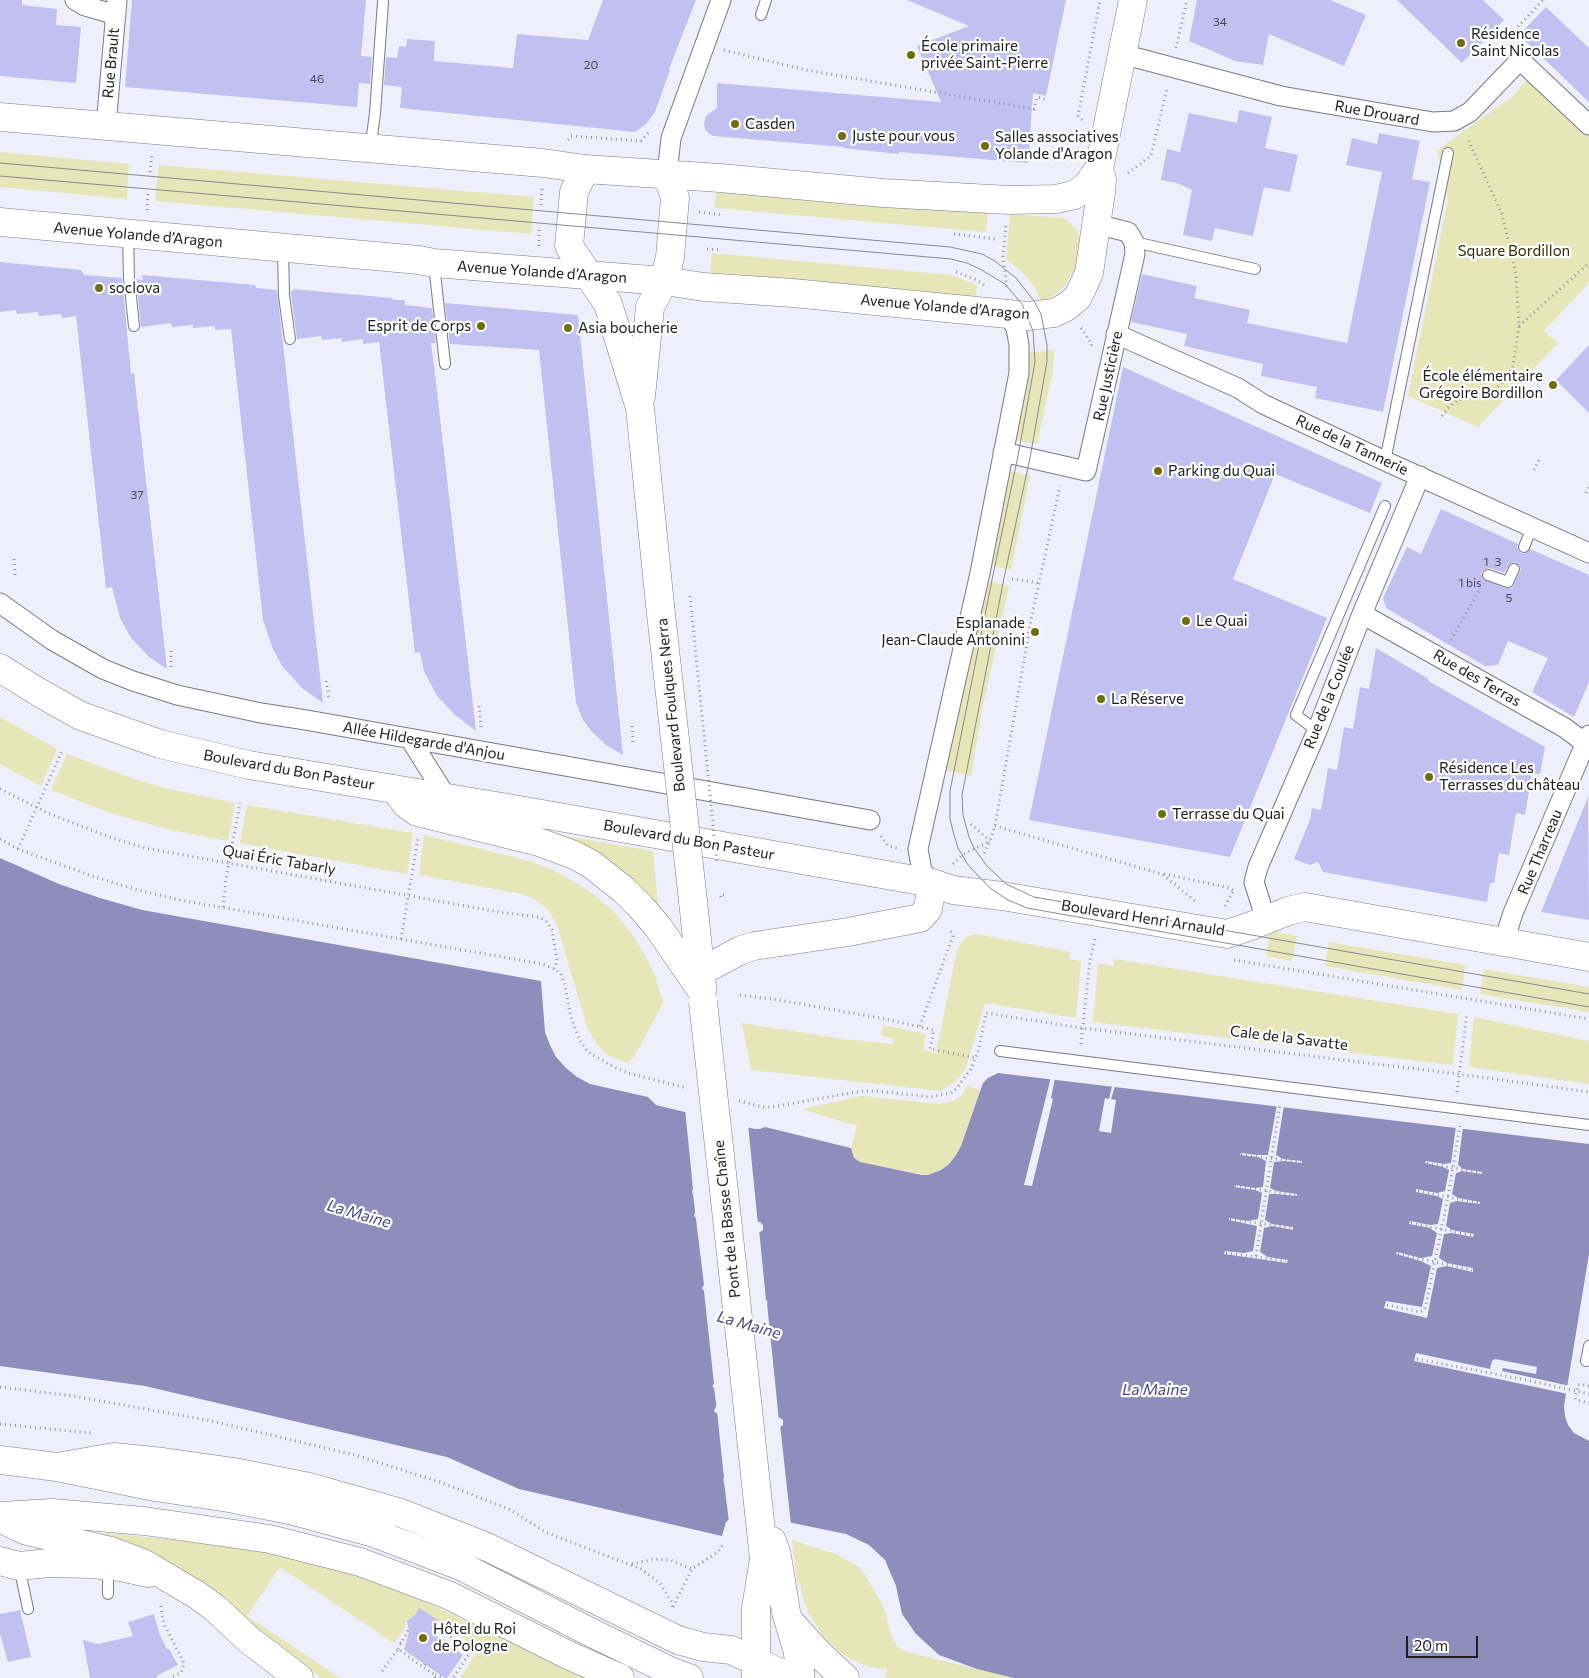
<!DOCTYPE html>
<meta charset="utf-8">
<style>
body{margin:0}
#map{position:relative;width:1589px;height:1678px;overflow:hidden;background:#efeffc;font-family:Commissioner,sans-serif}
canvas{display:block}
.scale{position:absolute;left:1406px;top:1636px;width:72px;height:22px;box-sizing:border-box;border:2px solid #202024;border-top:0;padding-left:6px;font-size:15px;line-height:18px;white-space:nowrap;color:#202024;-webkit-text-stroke:4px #fdfefd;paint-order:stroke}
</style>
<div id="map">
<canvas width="1589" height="1678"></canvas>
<div class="scale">20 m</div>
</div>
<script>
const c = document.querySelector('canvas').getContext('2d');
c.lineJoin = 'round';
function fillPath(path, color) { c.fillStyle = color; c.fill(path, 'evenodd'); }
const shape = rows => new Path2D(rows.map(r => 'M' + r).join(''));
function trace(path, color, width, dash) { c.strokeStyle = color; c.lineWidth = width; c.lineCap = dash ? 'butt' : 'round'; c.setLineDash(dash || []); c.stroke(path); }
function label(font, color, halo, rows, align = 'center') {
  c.font = font + ' Commissioner,sans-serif'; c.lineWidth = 4.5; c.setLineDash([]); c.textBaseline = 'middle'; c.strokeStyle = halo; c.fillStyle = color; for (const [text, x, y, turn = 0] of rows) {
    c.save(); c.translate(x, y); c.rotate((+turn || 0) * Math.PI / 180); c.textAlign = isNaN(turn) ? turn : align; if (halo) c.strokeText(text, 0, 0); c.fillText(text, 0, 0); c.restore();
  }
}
const green = shape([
 [1528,79,1589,136,1589,283,1544,331,1558,343,1478,427,1408,396,1448,199,1437,150,1512,97],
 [0,152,129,164,127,199,0,187],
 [159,165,534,197,531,234,155,201],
 [717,188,988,211,986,232,714,208],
 [1010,214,1063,218,1069,222,1078,232,1080,238,1079,258,1075,269,1066,285,1050,298,1041,301,1034,286,1023,273,1006,259],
 [712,253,952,275,977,285,976,298,710,275],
 [1054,350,1053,371,1037,444,1014,440,1029,364,1028,352],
 [1008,471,1030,475,1011,570,988,565],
 [985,580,1009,586,982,711,971,776,945,770],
 [0,717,57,749,41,786,0,764],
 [67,754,134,779,169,789,235,803,228,841,170,830,110,813,51,790],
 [247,805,413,833,407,874,240,843],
 [531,830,653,851,659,916],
 [424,835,529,861,553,870,575,882,596,896,615,913,631,933,645,955,656,978,663,1003,634,1057,628,1063,609,1056,600,1048,593,1038,587,1027,557,925,548,910,536,900,522,894,419,875],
 [1270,931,1297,936,1292,961,1266,956],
 [977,934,1070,952,1069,959,1081,961,1076,1018,985,1003,966,1068,955,1082,941,1091,751,1070,742,1023,843,1039,893,1044,894,1039,881,1036,883,1025,926,1034,923,1050,936,1053,957,950,967,936],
 [1329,942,1465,965,1462,990,1325,966],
 [1114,959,1458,1014,1453,1065,1093,1022,1098,963,1114,966],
 [1484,969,1589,987,1589,1012,1480,994],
 [1474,1017,1589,1041,1589,1084,1469,1067],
 [967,1085,981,1091,961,1146,949,1164,941,1170,928,1175,867,1164,856,1160,851,1153,851,1148,857,1126,802,1109,861,1096,940,1104,953,1101,961,1096],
 [107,1533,216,1544,279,1554,359,1575,421,1600,587,1678,460,1678,479,1649,419,1608,413,1619,407,1619,404,1630,394,1643,280,1567,247,1616,340,1678,321,1678,278,1648,101,1537,103,1534],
 [792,1540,836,1554,859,1567,865,1575,880,1600,885,1611,891,1635,898,1648,911,1653,1014,1678,885,1678,887,1669,866,1666,845,1656,826,1640,809,1614,803,1599,800,1583,797,1583]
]);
const water = shape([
 [0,858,59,884,100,898,142,910,541,981,545,1032,550,1045,556,1057,566,1068,577,1077,590,1084,648,1097,656,1105,755,1129,760,1129,765,1127,851,1148,854,1158,860,1162,922,1175,928,1175,941,1170,949,1164,956,1155,961,1146,983,1083,988,1078,998,1073,1589,1144,1589,1254,1564,1406,1565,1416,1568,1425,1574,1433,1589,1441,1589,1678,1014,1678,977,1669,939,1655,916,1634,902,1614,896,1586,885,1560,869,1545,846,1534,744,1513,736,1513,726,1522,722,1536,519,1489,447,1457,145,1386,0,1366],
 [696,1209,760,1222,763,1225,763,1230,760,1232,696,1218,694,1216],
 [717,1404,780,1418,783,1420,783,1425,780,1427,716,1413,714,1411]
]);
const pier = shape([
 [1051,1077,1055,1078,1051,1098,1053,1099,1032,1186,1024,1185],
 [1112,1086,1115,1086,1111,1099,1116,1100,1111,1133,1099,1131,1105,1098,1109,1099],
 [1277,1104,1284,1105,1276,1155,1283,1159,1302,1161,1302,1163,1283,1161,1274,1162,1270,1188,1277,1191,1297,1194,1297,1196,1276,1194,1269,1194,1265,1220,1272,1224,1293,1227,1293,1230,1272,1226,1264,1228,1260,1252,1268,1257,1288,1260,1287,1263,1224,1254,1225,1251,1244,1253,1253,1251,1257,1226,1229,1220,1229,1218,1248,1221,1258,1219,1262,1193,1255,1190,1234,1187,1235,1185,1255,1188,1263,1187,1266,1161,1258,1157,1240,1155,1241,1153,1258,1155,1268,1155],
 [685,1109,748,1124,758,1225,697,1212,697,1215,759,1229,766,1300,768,1302,767,1303,779,1421,717,1407,717,1410,714,1388,712,1386,714,1384,704,1291,702,1288,704,1285,693,1194,692,1192,693,1189],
 [1456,1126,1463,1127,1458,1165,1463,1169,1482,1172,1482,1174,1462,1171,1456,1173,1452,1194,1458,1198,1480,1202,1480,1204,1457,1201,1450,1203,1446,1226,1452,1230,1474,1234,1473,1237,1452,1233,1444,1234,1439,1258,1447,1263,1473,1268,1473,1272,1446,1266,1437,1268,1427,1318,1384,1308,1386,1301,1422,1307,1431,1266,1421,1261,1396,1254,1397,1252,1421,1258,1432,1256,1437,1233,1430,1228,1409,1224,1410,1221,1430,1225,1438,1224,1443,1199,1437,1196,1416,1192,1416,1189,1437,1193,1445,1191,1449,1170,1443,1167,1425,1163,1426,1161,1444,1164,1451,1163],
 [1416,1353,1490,1369,1492,1361,1495,1359,1537,1367,1536,1374,1503,1368,1502,1371,1570,1386,1568,1394,1414,1361],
 [717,1411,780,1424,791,1525,744,1515,737,1516,729,1522,724,1482,723,1480,724,1478]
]);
const building = shape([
 [0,0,22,0,22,5,57,9,56,25,81,27,76,83,0,76],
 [132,0,366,0,361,56,372,57,370,84,359,83,357,107,125,87],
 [603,0,696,0,669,69,670,70,655,112,646,124,635,132,400,108,402,87,384,85,386,57,397,58,399,46,406,47,407,39,435,41,434,61,513,68,517,34,588,40],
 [907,0,1066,0,1046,96,1033,93,1028,163,899,152,899,154,843,148,844,147,713,136,706,131,704,125,705,119,707,115,717,108,717,83,941,102,917,46,969,26],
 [1197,0,1330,0,1366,15,1344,66,1269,34,1263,65,1235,61,1189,41],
 [1397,0,1483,0,1504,20,1462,63],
 [1546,7,1589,48,1589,102,1519,35],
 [1239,110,1272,117,1265,148,1298,155,1290,192,1264,187,1253,236,1215,228,1212,241,1183,235,1192,190,1177,183,1161,180,1167,149,1180,152,1189,113,1237,123],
 [1379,133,1420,141,1412,179,1430,182,1383,412,1315,398,1317,387,1261,376,1263,364,1184,346,1187,334,1131,322,1142,274,1197,286,1194,298,1250,310,1247,323,1347,343,1382,172,1346,165,1352,138,1377,144],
 [0,262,81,270,84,275,122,278,131,374,134,373,167,669,149,657,131,638,120,618,112,587,106,588,76,316,62,318,61,314,39,316,38,312,17,314,16,310,0,312],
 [142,275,255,285,256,288,277,290,323,703,302,688,282,666,272,647,263,620,231,329,215,330,215,326,193,328,193,325,172,327,171,323,141,327,136,279,143,280],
 [293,289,392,298,393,300,405,300,405,305,432,308,436,343,431,343,435,374,476,731,455,715,437,696,424,671,420,652,415,653,379,342,363,344,363,339,342,342,342,338,322,340,321,336,297,339,291,295,291,291,294,291],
 [445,303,578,315,623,755,606,745,592,732,583,720,576,703,539,350,450,344],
 [1589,345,1589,413,1556,380],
 [1123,367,1382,483,1370,513,1275,474,1233,579,1327,618,1230,857,1029,820],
 [1441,509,1518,544,1517,548,1521,553,1525,554,1530,549,1589,575,1589,682,1574,717,1532,692,1548,658,1508,641,1498,665,1485,666,1386,608,1383,598,1407,547,1421,554],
 [1514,562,1519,565,1521,569,1512,588,1506,588,1483,579,1481,573,1484,570,1490,568,1504,573,1510,564],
 [1376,648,1427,678,1430,682,1545,747,1540,774,1532,773,1525,815,1516,813,1509,855,1499,853,1494,883,1490,883,1487,902,1323,872,1318,862,1310,865,1294,859,1310,820,1312,808,1321,810,1328,768,1337,770,1344,727,1353,729,1360,687,1369,689],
 [1588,797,1589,920,1541,912],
 [419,1608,438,1620,431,1632,463,1655,447,1678,445,1678,404,1650,409,1632,407,1621,415,1615],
 [20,1610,31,1657,8,1662,0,1634,0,1614],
 [154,1614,159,1633,167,1649,169,1649,178,1665,158,1675,156,1678,90,1678,83,1640,98,1644,133,1636,128,1622]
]);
const path = shape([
 [1516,40,1514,31,1543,0],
 [1176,48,1187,0],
 [724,50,806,70,1034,109,1037,97,1048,100],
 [1082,120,1078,116,1100,0],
 [568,140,571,136,641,141,649,132],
 [150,172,152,154],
 [1128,173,1151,156,1167,88],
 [541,205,542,187],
 [147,210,148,194],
 [699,212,723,215],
 [1006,226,1003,256,1007,289],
 [954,234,995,239],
 [539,246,539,229],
 [707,249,720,250],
 [956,272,977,280,984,285],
 [1519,326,1589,263],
 [1081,328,1092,344,1091,346],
 [1442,416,1448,408,1458,400,1479,396,1489,392,1499,386,1507,377,1513,366,1519,326,1516,274,1502,214,1467,137],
 [1534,470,1539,460],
 [1586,493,1589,486],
 [14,559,15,576],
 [1012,579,1039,583],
 [1451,640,1480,589],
 [171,651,171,669],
 [326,681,329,698],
 [479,706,481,727],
 [632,726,633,745],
 [0,789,50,814,112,838,145,848,499,912,539,917,546,921,552,930,557,960,555,969],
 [971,824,990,841],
 [995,826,1162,874,1195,901],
 [881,836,888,846,897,848],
 [0,839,18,849,92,876,134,889,180,900,542,964,555,969,561,974,565,985,570,1013,575,1028,580,1041,588,1052,612,1066,628,1073,687,1088],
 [18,849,62,751],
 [984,853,990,841,995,826,1031,620,1060,486],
 [953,864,962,855,990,841],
 [1164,874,1230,888,1233,890],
 [721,897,720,895,726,895],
 [1225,906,1234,890],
 [223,907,226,879,240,803],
 [401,939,418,838],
 [1234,960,1589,1019],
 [740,995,779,1000,880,1018,934,1030,930,1049,976,1058],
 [920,1026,953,936,949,928],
 [1081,1044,1090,960,1095,938],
 [1457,1092,1467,1013],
 [739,1101,762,1107,772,1107,863,1091,878,1091,929,1097,951,1093,956,1089,971,1069,978,1052,986,1013,1082,1028,1458,1074,1589,1092],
 [1241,1155,1301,1162],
 [1427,1163,1480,1173],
 [1235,1186,1296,1195],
 [1418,1191,1479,1203],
 [1230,1219,1291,1228],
 [1411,1223,1471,1235],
 [1226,1253,1286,1261],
 [1398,1254,1472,1270],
 [1256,1256,1280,1104],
 [1387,1305,1420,1312,1425,1309,1448,1197,1460,1125],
 [1417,1359,1526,1380,1589,1394],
 [1589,1386,1581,1384,1578,1385,1575,1398,1576,1400,1589,1403],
 [0,1387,73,1396,207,1420,355,1455,440,1482,511,1510,545,1532,641,1569,660,1583,671,1601,673,1609],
 [0,1424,91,1433],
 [632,1564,654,1559,670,1560,692,1569],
 [161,1606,162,1615,165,1626,184,1663,181,1673,169,1678],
 [673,1607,692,1569,718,1552,723,1544],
 [433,1628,441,1630,471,1651,453,1678],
 [400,1643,405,1644],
 [398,1649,409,1628,410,1628],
 [425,1664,423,1667,435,1675,435,1678],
 [382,1671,398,1649,423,1667],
 [435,1675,443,1677]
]);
const lane = shape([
 [761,15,766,0],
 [373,148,372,136,375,113,383,2],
 [128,235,129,278,134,326],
 [1134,242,1255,269],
 [283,248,284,296,290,339],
 [434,264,445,364],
 [1385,461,1448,153],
 [1524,547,1532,527],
 [1488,575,1508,582,1514,569],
 [1317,731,1296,715,1385,506],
 [1000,1051,1589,1125],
 [1586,1361,1589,1346],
 [19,1566,28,1609],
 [108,1594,108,1568]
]);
const street = shape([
 [75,0,85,6,116,15],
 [1122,54,1281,96,1433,122,1454,121,1470,112,1520,60,1589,125],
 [106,126,117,0],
 [667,174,671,138,721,0],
 [1116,334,1238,388,1263,404,1385,461,1589,553],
 [1003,452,1086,471,1135,254,1134,242,1128,232,1096,224],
 [0,603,52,640,103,669,133,681,177,695,261,713,306,720,870,820],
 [1362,614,1565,728,1589,746],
 [410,739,447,798],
 [932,883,922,871,918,849,980,573,1019,373,1019,345,1016,328,1008,314],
 [1266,920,1254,882,1258,867,1317,731,1362,614,1420,476],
 [1504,941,1513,913,1589,735]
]);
const secondary = shape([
 [0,117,543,163,585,169,720,178,883,193,1009,200,1056,199,1074,195,1086,187,1099,169,1133,0],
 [585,169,574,192,569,246,608,304,640,408,660,605],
 [0,222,419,260,434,263,664,281,704,287,793,293,1028,316,1054,313,1066,307,1078,297,1089,273,1101,192,1102,180,1099,169],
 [641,396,650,307,664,281,670,257,675,198,667,174],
 [0,668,40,693,81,716,160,744,249,765,508,808,932,883,953,890,1002,896,1227,934,1251,926,1288,911,1305,907,1589,957],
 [395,789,406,804,417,812,539,842,574,855,591,864,624,890,640,906,658,927,702,991],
 [693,901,702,987],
 [700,972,741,950,754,946,848,932,920,918,928,909,932,883],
 [742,1354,764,1559,756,1608,756,1678],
 [772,1541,777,1556,786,1612,797,1649,800,1665,800,1678],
 [0,1561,19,1566,49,1563,92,1564,121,1567,148,1573],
 [792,1624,819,1654,845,1678],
 [755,1661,791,1678]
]);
const highway = shape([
 [0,1460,57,1467,155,1487,229,1498,294,1511,374,1533,463,1567,588,1631,672,1672,689,1678],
 [57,1467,114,1457,163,1462,234,1472,309,1487,401,1513,487,1547,678,1640,703,1647,731,1650,755,1661],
 [0,1516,52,1513,144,1521,270,1539,360,1562,448,1595,568,1655,620,1678],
 [1,1519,27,1531,111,1551,143,1563,197,1595,215,1608,249,1640,299,1678]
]);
const tram = shape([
 [0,163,950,247,982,254,995,261,1016,278,1034,301,1041,314,1047,345,1047,361,1030,458,1004,578,962,795,963,815,969,837,974,848,987,866,1006,884,1034,897,1589,994],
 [0,176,951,259,967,263,980,269,1005,284,1022,304,1033,331,1035,362,1018,456,993,575,950,791,950,819,954,835,958,848,968,865,990,888,1008,900,1027,908,1589,1007]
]);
const pathBridge = shape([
 [690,596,717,864]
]);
const secondaryBridge = shape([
 [660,605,693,901],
 [703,1002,742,1354]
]);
const markers = [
 [1461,43,5,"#716d0b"],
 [911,55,5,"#716d0b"],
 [735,124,5,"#716d0b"],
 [842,136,5,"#716d0b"],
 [985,146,5,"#716d0b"],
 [99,288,5,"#716d0b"],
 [481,326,5,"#716d0b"],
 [568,328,5,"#716d0b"],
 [1553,385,5,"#716d0b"],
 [1158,471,5,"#716d0b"],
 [1186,621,5,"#716d0b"],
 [1035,632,5,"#716d0b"],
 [1101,699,5,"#716d0b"],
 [1429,777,5,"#716d0b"],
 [1162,814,5,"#716d0b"],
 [423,1638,5,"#716d0b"]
];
const numberNames = [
 ["34",1220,22],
 ["20",591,65],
 ["46",317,79],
 ["37",137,495],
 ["1",1486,562],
 ["3",1498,562],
 ["1 bis",1470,583],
 ["5",1509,598]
];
const poiNames = [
 ["Résidence",1471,34],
 ["Saint Nicolas",1471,51],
 ["École primaire",921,46],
 ["privée Saint-Pierre",921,63],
 ["Casden",745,124],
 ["Juste pour vous",852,136],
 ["Salles associatives",995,137],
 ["Yolande d'Aragon",995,154],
 ["soclova",109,288],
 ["Esprit de Corps",471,326,"right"],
 ["Asia boucherie",578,328],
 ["École élémentaire",1543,376,"right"],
 ["Grégoire Bordillon",1543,393,"right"],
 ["Parking du Quai",1168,471],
 ["Le Quai",1196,621],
 ["Esplanade",1025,623,"right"],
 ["Jean-Claude Antonini",1025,640,"right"],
 ["La Réserve",1111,699],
 ["Résidence Les",1439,768],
 ["Terrasses du château",1439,785],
 ["Terrasse du Quai",1172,814],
 ["Hôtel du Roi",433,1629],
 ["de Pologne",433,1646]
];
const streetNames = [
 ["Rue Brault",111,63,-85],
 ["Rue Drouard",1377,113,10],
 ["Avenue Yolande d’Aragon",138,235,5],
 ["Avenue Yolande d’Aragon",542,272,4],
 ["Avenue Yolande d’Aragon",945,307,5],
 ["Rue Justicière",1108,376,-78],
 ["Rue de la Tannerie",1352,445,25],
 ["Rue des Terras",1477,678,30],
 ["Rue de la Coulée",1329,697,-68],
 ["Boulevard Foulques Nerra",671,705,-96],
 ["Allée Hildegarde d'Anjou",424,741,10],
 ["Boulevard du Bon Pasteur",289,770,10],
 ["Boulevard du Bon Pasteur",689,840,10],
 ["Rue Tharreau",1540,852,-67],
 ["Quai Éric Tabarly",279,860,10],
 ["Boulevard Henri Arnauld",1143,918,9],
 ["Cale de la Savatte",1289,1038,7],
 ["Pont de la Basse Chaîne",727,1219,-96]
];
const parkNames = [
 ["Square Bordillon",1514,251]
];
const waterNames = [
 ["La Maine",359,1214,16],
 ["La Maine",749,1325,16],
 ["La Maine",1155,1390]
];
fillPath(green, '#e7e6b8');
fillPath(water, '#8e8dbb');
fillPath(pier, '#efeffc');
fillPath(building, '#c1c0f0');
trace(lane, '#7a7a86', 12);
trace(street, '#7a7a86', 21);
trace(secondary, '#7a7a86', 29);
trace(highway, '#7a7a86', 29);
trace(path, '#95959e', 3, [1, 4]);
trace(lane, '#fff', 10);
trace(street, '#fff', 19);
trace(secondary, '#fff', 28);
trace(highway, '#fff', 28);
trace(tram, '#898991', 1);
trace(secondaryBridge, '#7a7a86', 29, []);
trace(pathBridge, '#95959e', 3, [1, 4]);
trace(secondaryBridge, '#fff', 28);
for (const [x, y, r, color] of markers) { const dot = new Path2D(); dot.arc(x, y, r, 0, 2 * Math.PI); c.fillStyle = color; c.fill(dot); trace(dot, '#fdfefd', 2); }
label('12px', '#484857', null, numberNames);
label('15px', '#202024', '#fdfefd', poiNames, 'left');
label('15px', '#202024', '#fdfefd', streetNames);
label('15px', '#302d03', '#fdfefd', parkNames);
label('italic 16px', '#4f4986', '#fdfefd', waterNames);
</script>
